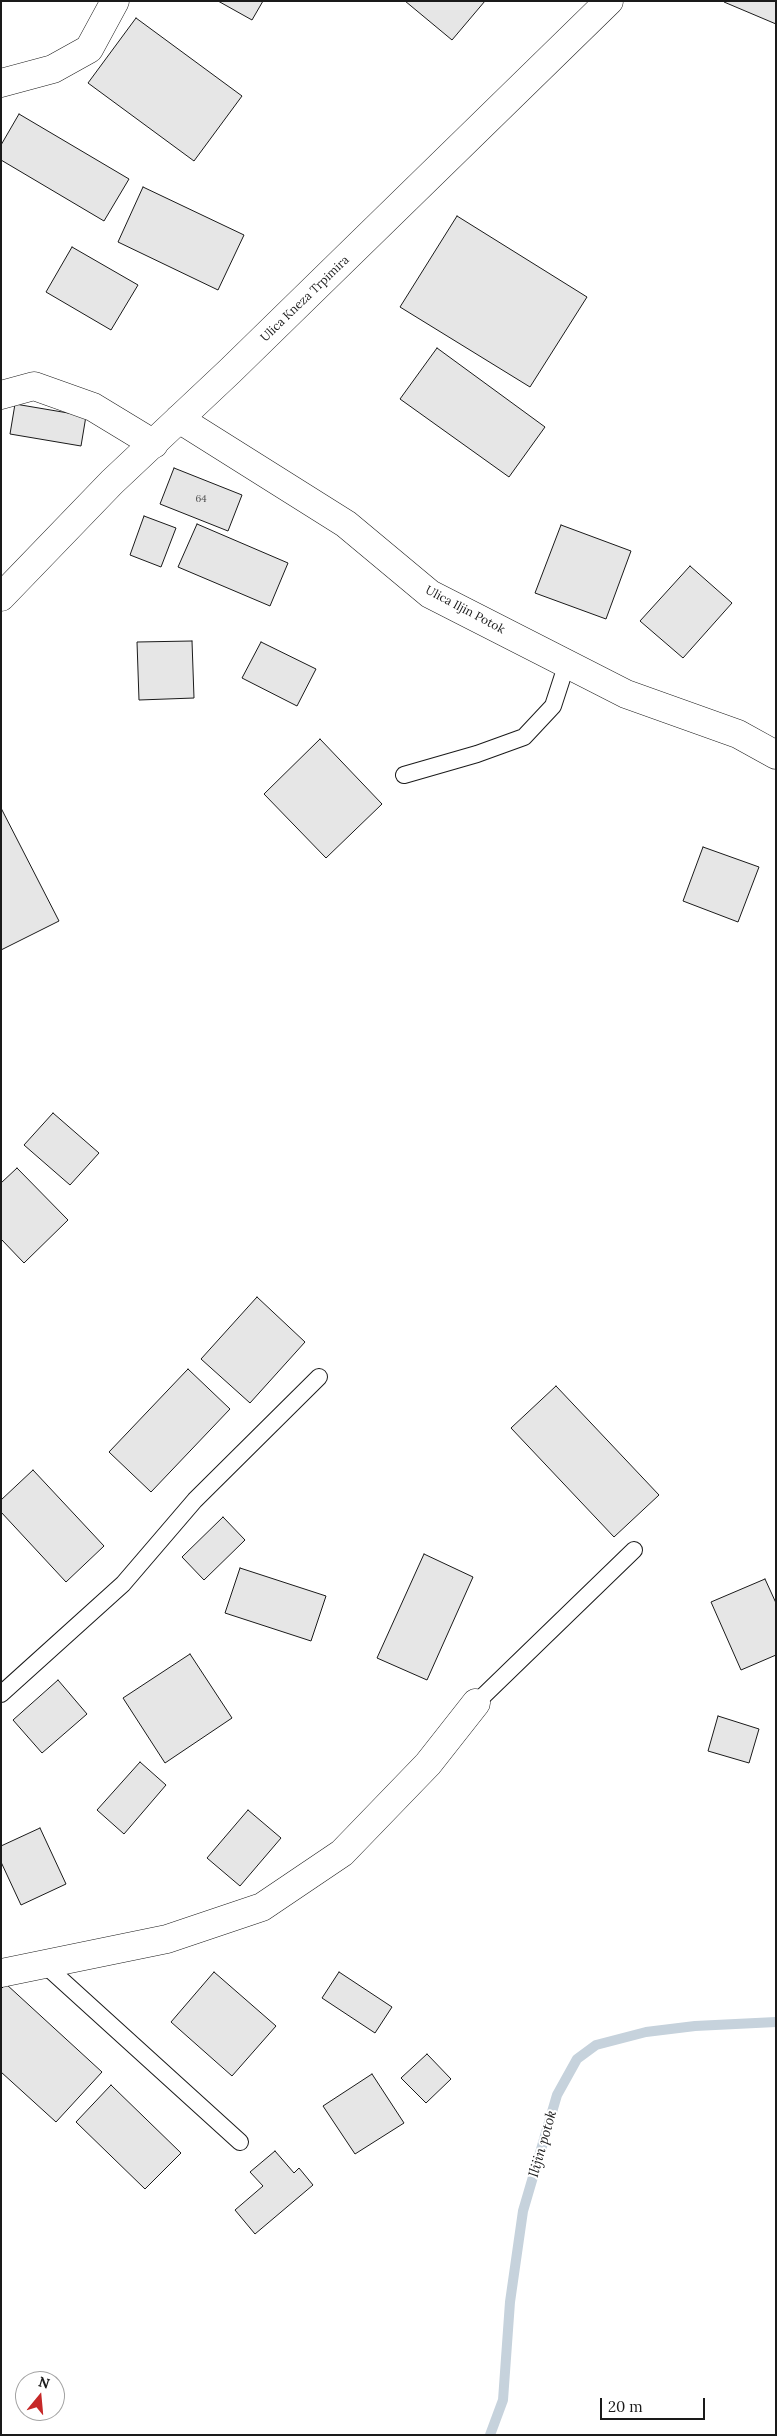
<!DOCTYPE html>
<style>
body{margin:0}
#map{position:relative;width:777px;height:2436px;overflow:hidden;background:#fff;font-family:Lora,serif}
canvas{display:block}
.frame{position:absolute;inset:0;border:2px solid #1a1a1a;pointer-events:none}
.north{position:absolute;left:15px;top:2371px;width:50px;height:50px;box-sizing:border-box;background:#fff;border:1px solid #a3a3a3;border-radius:50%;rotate:17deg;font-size:14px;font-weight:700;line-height:20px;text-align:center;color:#1a1a1a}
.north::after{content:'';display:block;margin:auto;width:18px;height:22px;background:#c62828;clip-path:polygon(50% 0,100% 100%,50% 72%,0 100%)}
.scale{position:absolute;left:600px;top:2398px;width:105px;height:22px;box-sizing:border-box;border:2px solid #1a1a1a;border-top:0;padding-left:6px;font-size:15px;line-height:18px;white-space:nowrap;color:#1a1a1a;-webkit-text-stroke:4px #fff;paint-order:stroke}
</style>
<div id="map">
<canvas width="777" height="2436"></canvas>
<div class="frame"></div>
<div class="north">N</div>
<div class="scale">20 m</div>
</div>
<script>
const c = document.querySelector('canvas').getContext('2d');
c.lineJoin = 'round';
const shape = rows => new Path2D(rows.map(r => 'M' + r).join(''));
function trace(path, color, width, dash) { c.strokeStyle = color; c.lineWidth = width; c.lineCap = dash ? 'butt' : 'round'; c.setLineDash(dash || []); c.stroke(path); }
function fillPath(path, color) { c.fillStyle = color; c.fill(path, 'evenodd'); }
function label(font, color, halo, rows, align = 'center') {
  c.font = font + ' Lora,serif'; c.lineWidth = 4; c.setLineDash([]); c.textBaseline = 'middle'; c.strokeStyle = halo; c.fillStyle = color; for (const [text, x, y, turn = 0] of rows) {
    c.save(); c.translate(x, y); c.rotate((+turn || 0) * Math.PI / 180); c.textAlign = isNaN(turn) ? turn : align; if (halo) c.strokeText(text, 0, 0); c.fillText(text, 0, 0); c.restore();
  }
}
const stream = shape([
 [490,2435,503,2400,510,2302,523,2211,557,2095,577,2059,596,2045,646,2032,695,2026,776,2022]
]);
const building = shape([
 [218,1,263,1,252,20,218,1],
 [405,1,485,1,452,40,405,1],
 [776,1,776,24,724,2,724,1,776,1],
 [136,18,242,96,194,161,88,83,136,18],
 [19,114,129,179,104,221,1,160,1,145,19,114],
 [143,187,244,235,218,290,118,242,143,187],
 [457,216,587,297,530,387,400,307,457,216],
 [72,247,138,285,111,330,46,292,72,247],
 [437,348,545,427,509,477,400,399,437,348],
 [15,404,86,416,81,446,10,434,15,404],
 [174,468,242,495,228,531,160,504,174,468],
 [144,516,176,528,161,567,130,555,144,516],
 [197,524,288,563,270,606,178,567,197,524],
 [561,525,631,551,606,619,535,593,561,525],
 [690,566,732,603,683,658,640,621,690,566],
 [192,641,194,698,139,700,137,642,192,641],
 [261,642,316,669,297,706,242,678,261,642],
 [320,739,382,804,326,858,264,794,320,739],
 [1,808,59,921,1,950,1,808],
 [703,847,759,867,738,922,683,901,703,847],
 [53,1113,99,1153,70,1185,24,1145,53,1113],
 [17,1168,68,1220,24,1263,1,1239,1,1183,17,1168],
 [257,1297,305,1342,250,1403,201,1359,257,1297],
 [188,1369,230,1409,151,1492,109,1452,188,1369],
 [556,1386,659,1495,614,1537,511,1428,556,1386],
 [33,1470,104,1546,66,1582,1,1512,1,1500,33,1470],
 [223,1517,245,1540,204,1580,182,1557,223,1517],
 [424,1554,473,1577,427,1680,377,1658,424,1554],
 [240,1568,326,1596,311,1641,225,1613,240,1568],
 [765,1579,776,1603,776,1655,741,1670,711,1602,765,1579],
 [190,1654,232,1718,165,1763,123,1698,190,1654],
 [58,1680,87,1714,42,1753,13,1720,58,1680],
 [718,1716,759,1729,749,1763,708,1751,718,1716],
 [140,1762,166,1785,124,1834,97,1810,140,1762],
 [248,1810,281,1838,240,1886,207,1858,248,1810],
 [40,1828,66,1884,21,1905,1,1862,1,1846,40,1828],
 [214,1972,276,2026,232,2076,171,2022,214,1972],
 [339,1972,392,2007,375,2033,322,1998,339,1972],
 [6,1984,102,2072,56,2122,1,2072,1,1989,6,1984],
 [427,2054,451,2079,426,2103,401,2078,427,2054],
 [372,2074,404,2123,355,2154,323,2106,372,2074],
 [111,2085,181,2153,145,2189,76,2122,111,2085],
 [275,2151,294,2173,299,2168,313,2185,255,2234,235,2210,263,2186,250,2172,275,2151]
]);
const lane = shape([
 [404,775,477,754,524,737,553,706,567,663],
 [1,1694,123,1584,195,1500,319,1377],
 [476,1703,634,1550],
 [45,1965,240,2142]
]);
const street = shape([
 [1,395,34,386,93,407,154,444],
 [179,419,346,524,430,594,626,694,738,734,776,755],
 [1,1973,167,1939,262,1907,342,1853,428,1764,476,1703]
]);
const secondary = shape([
 [1,83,53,69,89,49,115,1],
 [1,597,112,482,230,371,609,1]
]);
const numberNames = [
 ["64",201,499]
];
const streetNames = [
 ["Ulica Kneza Trpimira",305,299,-44],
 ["Ulica Iljin Potok",465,610,28]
];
const waterNames = [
 ["Ilijin potok",543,2144,-74]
];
trace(stream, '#c6d2dc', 10);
fillPath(building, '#e6e6e6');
trace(building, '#1a1a1a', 1);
trace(lane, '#1a1a1a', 18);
trace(street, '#1a1a1a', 29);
trace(secondary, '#1a1a1a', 29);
trace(lane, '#fff', 16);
trace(street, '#fff', 28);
trace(secondary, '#fff', 28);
label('10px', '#4d4d4d', null, numberNames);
label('12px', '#1a1a1a', '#fff', streetNames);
label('italic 14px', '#1a1a1a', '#fff', waterNames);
</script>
